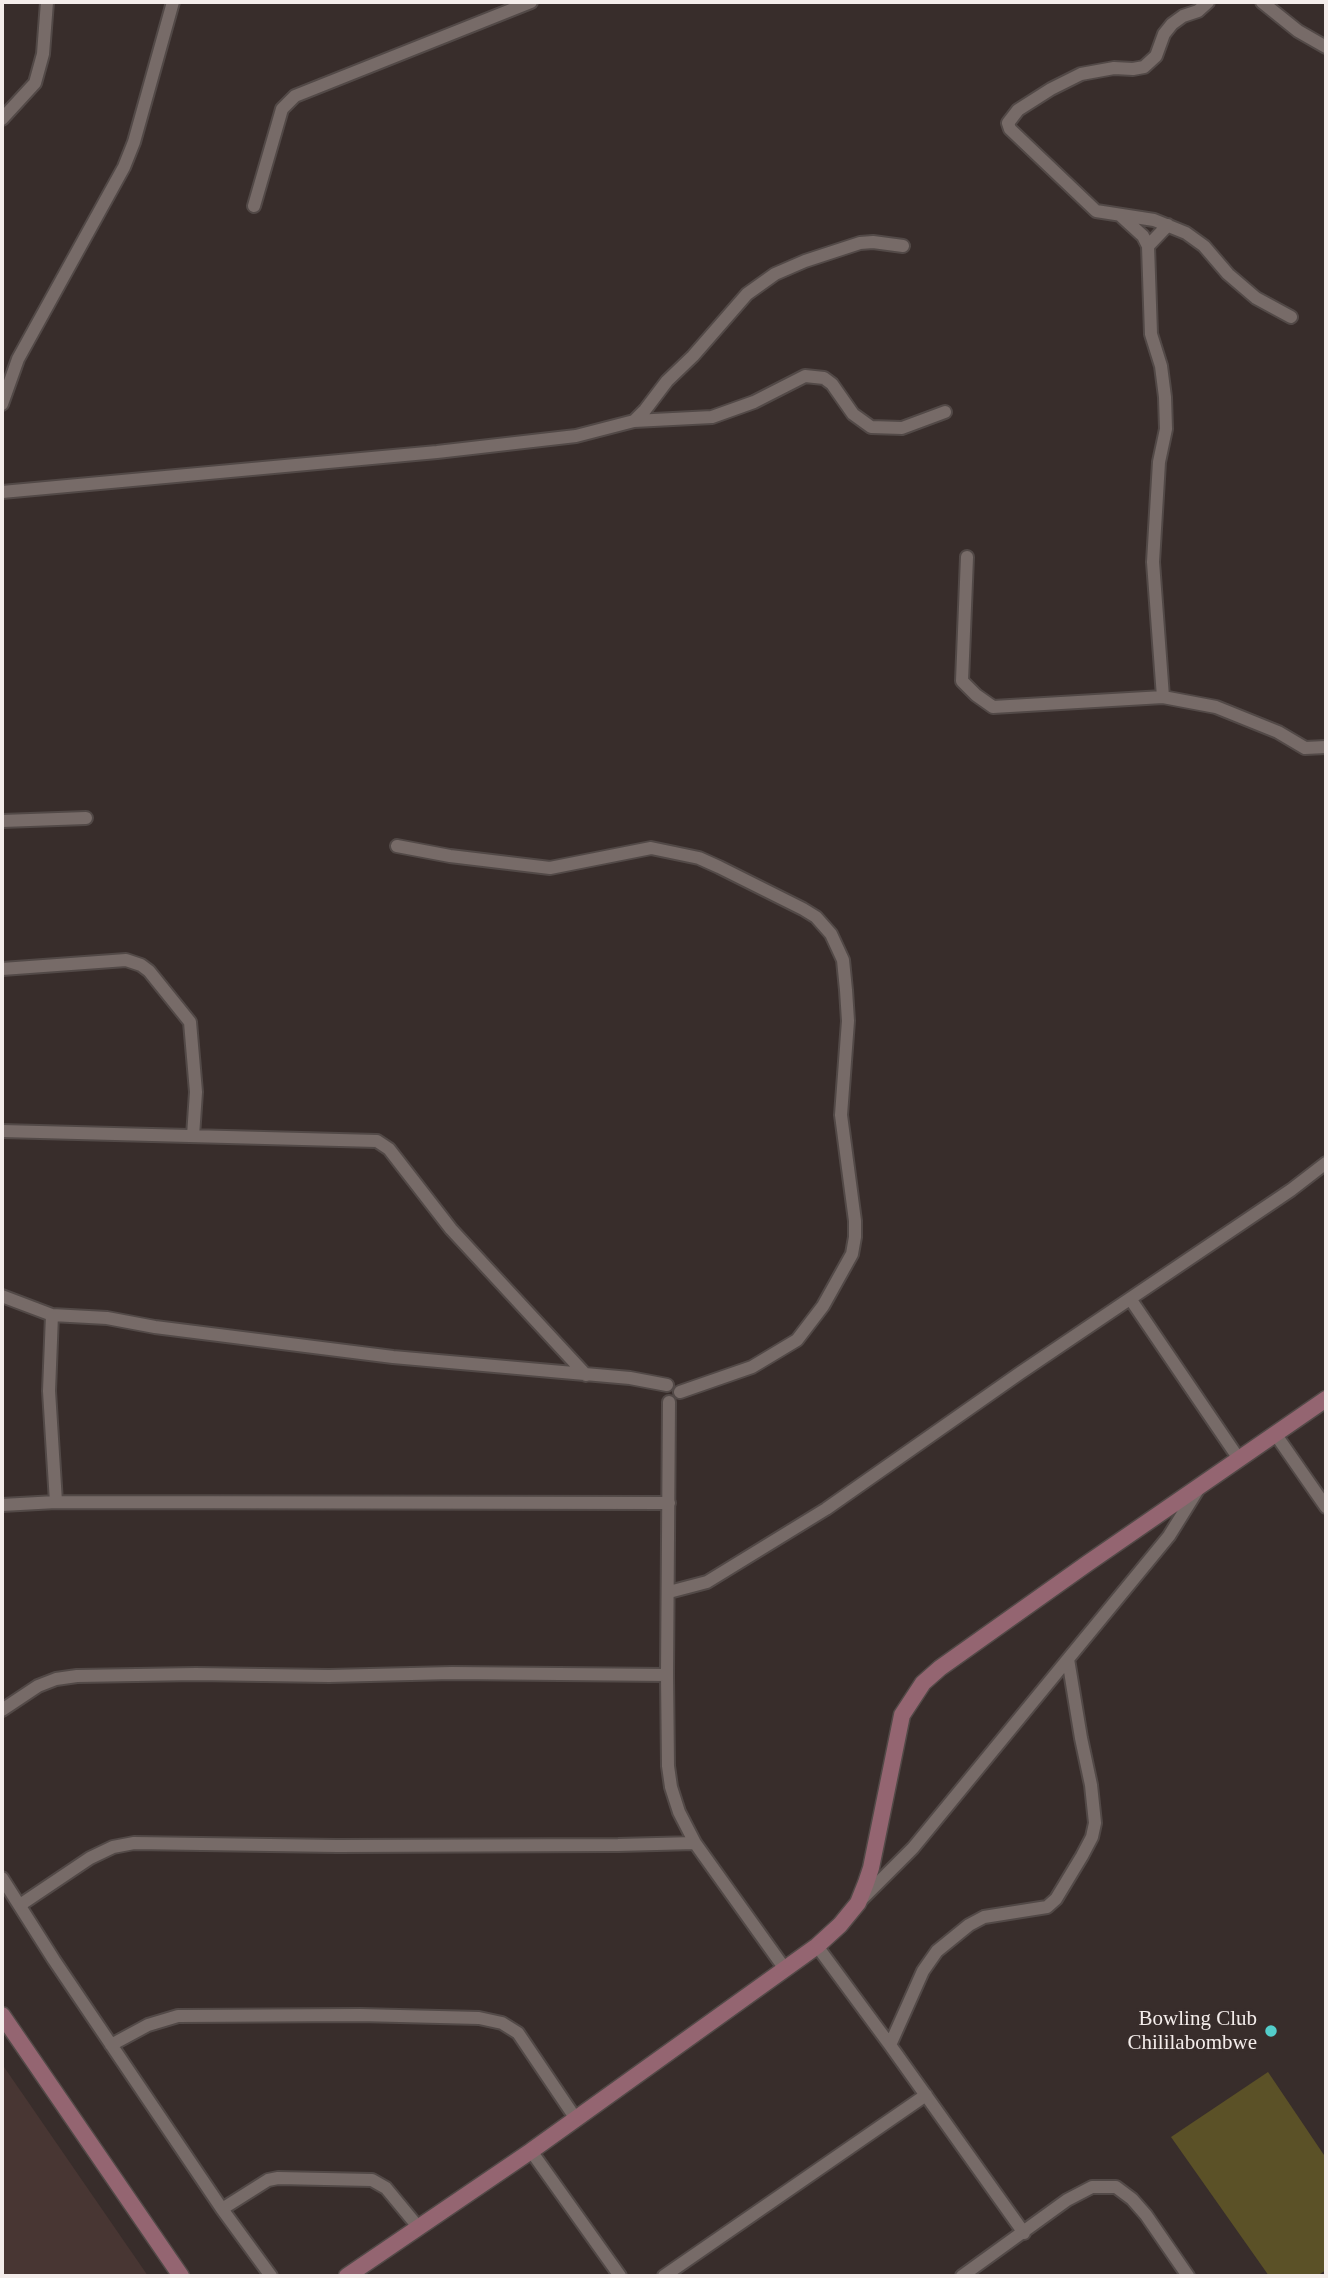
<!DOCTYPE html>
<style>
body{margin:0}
#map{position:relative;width:1328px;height:2278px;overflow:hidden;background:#382d2b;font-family:Georgia,serif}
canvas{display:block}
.frame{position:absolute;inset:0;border:4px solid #f4edeb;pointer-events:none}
</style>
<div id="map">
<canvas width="1328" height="2278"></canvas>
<div class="frame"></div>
</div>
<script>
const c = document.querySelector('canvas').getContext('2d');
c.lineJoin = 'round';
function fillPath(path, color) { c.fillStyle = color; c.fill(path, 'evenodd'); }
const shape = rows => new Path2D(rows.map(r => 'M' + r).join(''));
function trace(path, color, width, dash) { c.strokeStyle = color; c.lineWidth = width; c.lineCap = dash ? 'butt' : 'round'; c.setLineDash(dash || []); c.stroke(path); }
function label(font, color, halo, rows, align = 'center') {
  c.font = font + ' Georgia,serif'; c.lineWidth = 6; c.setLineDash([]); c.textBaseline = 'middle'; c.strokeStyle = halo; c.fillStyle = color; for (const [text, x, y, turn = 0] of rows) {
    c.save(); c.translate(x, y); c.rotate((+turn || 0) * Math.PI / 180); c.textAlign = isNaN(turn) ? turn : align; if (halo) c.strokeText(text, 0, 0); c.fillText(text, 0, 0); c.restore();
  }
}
const built = shape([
 [2,2064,148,2276,2,2276]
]);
const green = shape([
 [1268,2072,1326,2158,1326,2270,1317,2276,1269,2276,1171,2137]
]);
const street = shape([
 [1208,2,1198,11,1183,16,1172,24,1164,34,1156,56,1144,67,1133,69,1114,68,1081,74,1051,89,1018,110,1008,123,1010,129,1096,211,1154,220,1186,233,1204,246,1228,274,1256,298,1291,317],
 [1262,2,1298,31,1326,47],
 [2,119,35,83,43,54,47,2],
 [254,206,282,109,295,96,531,2],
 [1120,215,1143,236,1148,246,1151,334,1161,366,1165,397,1166,429,1159,462,1153,562,1163,697],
 [1148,246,1168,225],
 [2,404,18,359,124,167,134,142,173,2],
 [634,421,645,410,667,381,693,356,747,294,775,274,805,261,860,243,873,242,903,246],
 [2,492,437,452,576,436,634,421,712,417,754,402,805,376,824,378,832,384,853,414,871,427,902,428,945,412],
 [967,557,962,681,976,695,993,707,1163,697,1216,707,1278,732,1305,748,1326,747],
 [2,821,86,818],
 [397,846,450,856,550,868,651,848,699,858,719,867,803,909,816,917,831,934,843,960,846,990,848,1021,841,1115,855,1221,855,1237,852,1254,823,1306,797,1340,752,1367,680,1392],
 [2,969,126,960,141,965,149,971,190,1022,196,1092,193,1136],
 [2,1131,377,1141,389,1149,451,1229,586,1375],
 [2,1296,52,1315,107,1318,155,1327,393,1357,630,1378,667,1385],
 [1131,1300,1239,1459],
 [52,1315,49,1391,56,1502],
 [669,1402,667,1675,668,1766,671,1787,679,1812,695,1843,785,1969],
 [1276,1435,1326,1507],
 [2,1505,56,1502,669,1503],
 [669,1592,707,1582,826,1509,1020,1373,1291,1190,1326,1163],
 [2,1710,38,1686,56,1679,77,1676,196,1674,329,1676,452,1673,667,1675],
 [2,1878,54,1960,222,2209,271,2276],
 [861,1900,913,1848,1068,1659],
 [20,1905,90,1858,113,1847,134,1843,337,1846,618,1845,695,1843],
 [817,1946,890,2045,1024,2233],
 [111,2045,148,2025,178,2016,360,2015,479,2018,502,2023,518,2033,576,2119],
 [890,2045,923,1971,937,1951,969,1925,984,1917,1047,1907,1056,1899,1082,1856,1092,1837,1095,1823,1091,1785,1081,1738,1068,1659,1169,1536,1197,1491],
 [531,2151,620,2276],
 [222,2209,268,2180,278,2178,372,2180,386,2188,419,2228],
 [664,2276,926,2095],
 [962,2276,1067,2200,1092,2187,1116,2187,1132,2199,1146,2215,1188,2276]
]);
const secondary = shape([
 [2,2015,181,2276],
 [347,2276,531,2151,817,1946,840,1925,858,1903,866,1883,871,1868,902,1715,923,1683,940,1668,1088,1563,1326,1399]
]);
const markers = [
 [1271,2031,7,"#53cdca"]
];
const poiNames = [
 ["Bowling Club",1257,2019],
 ["Chililabombwe",1257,2043]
];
fillPath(built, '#483633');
fillPath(green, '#5b5127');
trace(street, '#524947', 16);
trace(secondary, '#524947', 19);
trace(street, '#776b68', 12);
trace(secondary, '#946571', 16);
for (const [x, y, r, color] of markers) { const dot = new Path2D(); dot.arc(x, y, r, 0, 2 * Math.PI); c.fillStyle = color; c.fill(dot); trace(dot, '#382d2b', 2.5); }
label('21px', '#f4edeb', '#382d2b', poiNames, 'right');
</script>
